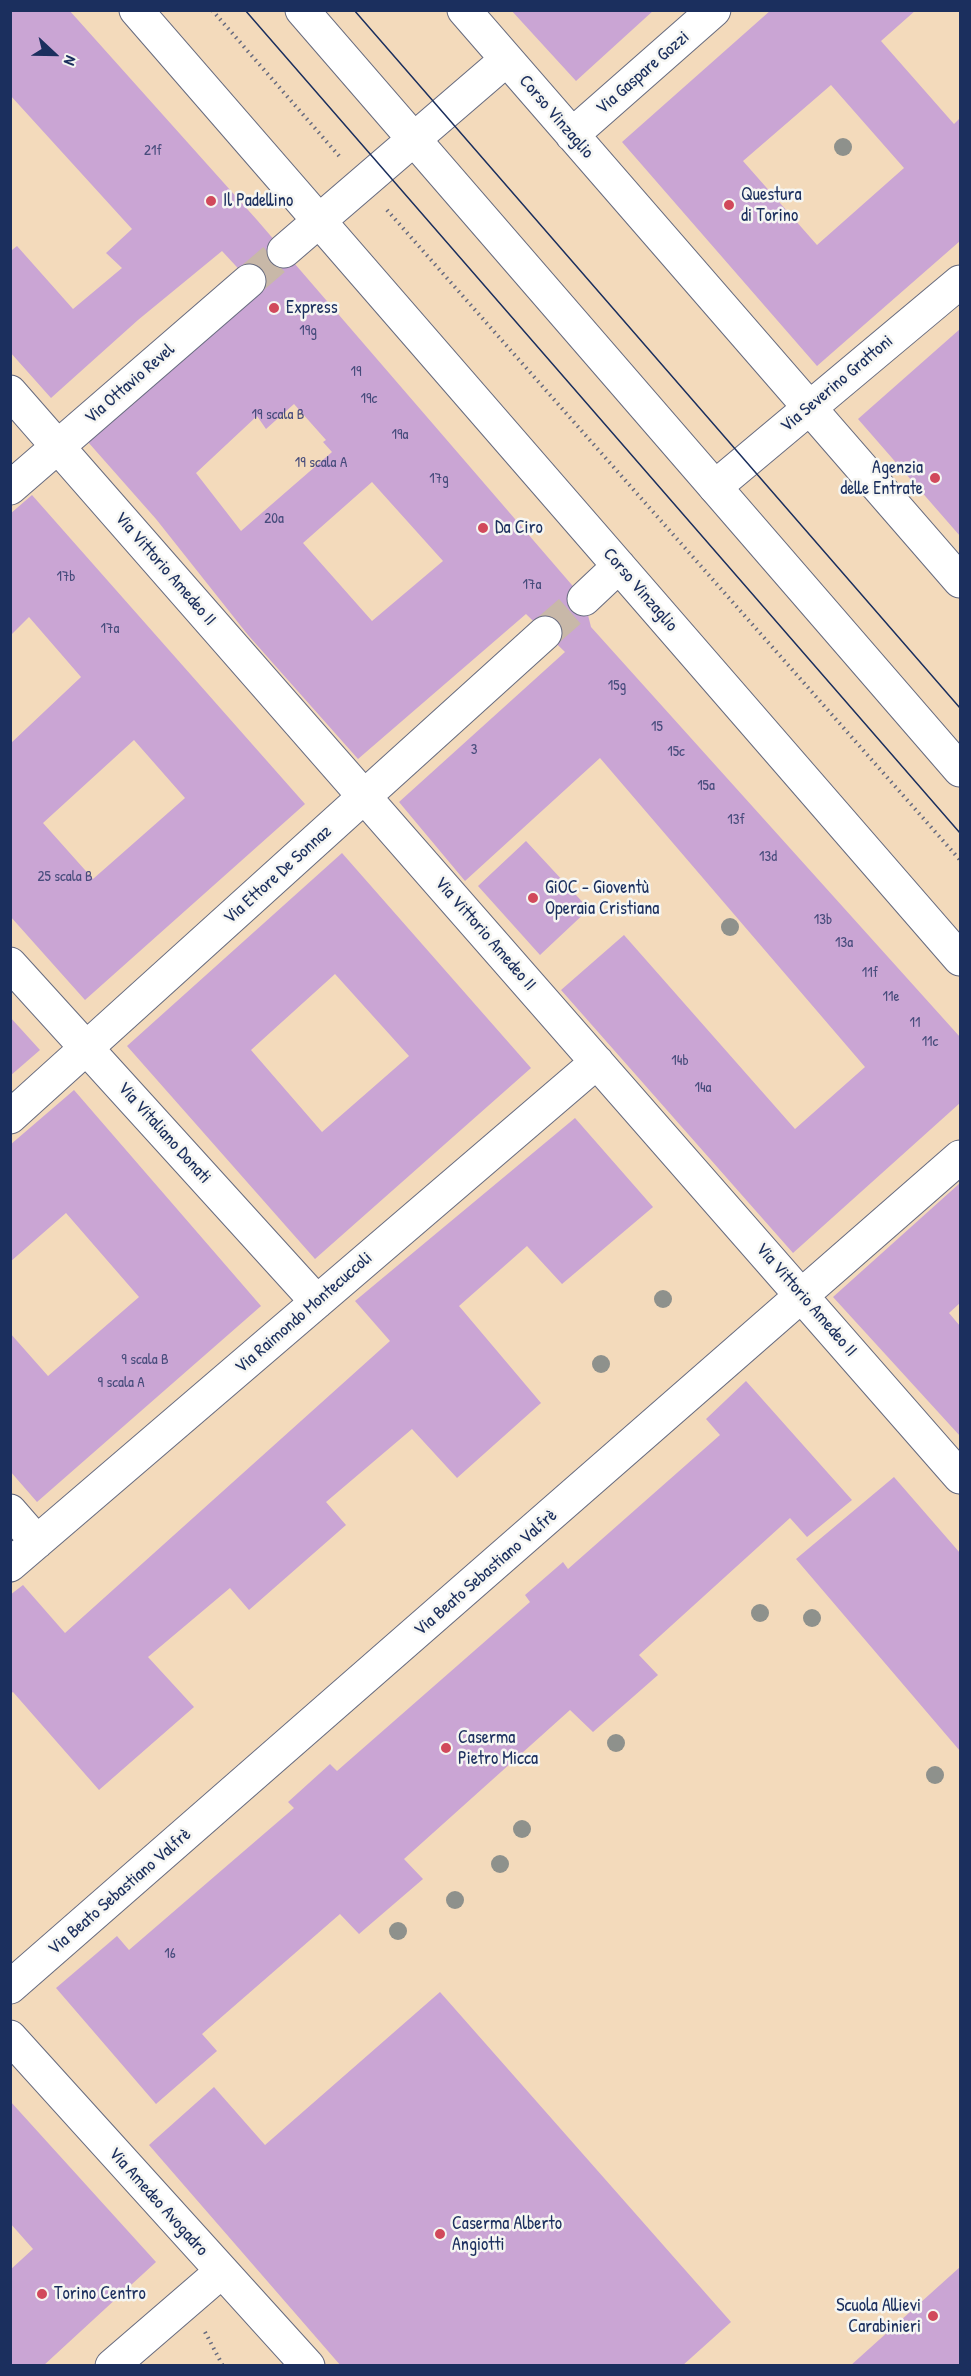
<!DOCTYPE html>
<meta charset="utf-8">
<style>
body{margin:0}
#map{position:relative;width:971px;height:2376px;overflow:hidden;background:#f3dabb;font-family:"Patrick Hand",sans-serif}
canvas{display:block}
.frame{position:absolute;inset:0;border:12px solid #1b2f5e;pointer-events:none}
.north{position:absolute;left:24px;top:24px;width:60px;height:60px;-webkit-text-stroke:4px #f6f6f2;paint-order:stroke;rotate:112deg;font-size:16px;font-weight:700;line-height:24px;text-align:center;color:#1b2f5e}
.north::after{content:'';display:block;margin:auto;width:21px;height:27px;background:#1b2f5e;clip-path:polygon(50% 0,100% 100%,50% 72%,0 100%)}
</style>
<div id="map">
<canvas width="971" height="2376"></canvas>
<div class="frame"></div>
<div class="north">N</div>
</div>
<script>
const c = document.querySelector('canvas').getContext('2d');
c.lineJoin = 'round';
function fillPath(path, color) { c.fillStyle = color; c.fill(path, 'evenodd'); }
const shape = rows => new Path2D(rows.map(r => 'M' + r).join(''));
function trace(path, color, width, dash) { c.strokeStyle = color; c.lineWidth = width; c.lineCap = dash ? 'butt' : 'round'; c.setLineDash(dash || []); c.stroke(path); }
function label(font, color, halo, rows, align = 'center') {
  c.font = font + ' "Patrick Hand",sans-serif'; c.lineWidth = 5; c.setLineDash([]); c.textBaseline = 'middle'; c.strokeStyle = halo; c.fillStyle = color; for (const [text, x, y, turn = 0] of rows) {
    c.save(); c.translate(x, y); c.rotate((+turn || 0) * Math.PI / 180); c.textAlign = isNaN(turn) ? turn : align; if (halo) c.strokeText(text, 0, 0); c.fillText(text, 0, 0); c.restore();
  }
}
const building = shape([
 [10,10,69,10,257,220,584,599,591,627,960,1037,960,1103,793,1253,561,990,624,935,795,1129,865,1067,600,758,465,881,399,802,565,652,526,614,358,759,248,635,156,519,88,442,259,291,222,251,138,320,51,398,10,352,10,248,12,250,17,246,73,309,122,268,106,253,132,229,10,95],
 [294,404,326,440,323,442,332,452,241,531,196,473,257,416,266,429],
 [372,482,443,561,372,621,303,543],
 [511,10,654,10,576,81],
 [771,10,916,10,881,41,954,124,960,118,960,241,817,366,622,142],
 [831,85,904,168,817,245,743,161],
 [960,329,960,536,858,419],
 [32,495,305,804,85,1000,10,916,10,744,81,677,29,617,10,636,10,514],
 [134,740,185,798,93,879,43,823],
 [526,841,589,909,540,955,478,886],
 [342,853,531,1068,315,1259,127,1046],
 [335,974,409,1056,322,1132,251,1050],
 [10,1017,40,1050,10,1076],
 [74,1090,261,1306,37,1502,10,1471,10,1333,48,1376,139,1297,66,1213,10,1262,10,1145],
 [575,1118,653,1207,562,1284,527,1246,459,1306,541,1403,457,1478,412,1429,326,1502,346,1525,249,1610,230,1588,148,1657,194,1707,99,1790,13,1692,10,1694,10,1595,23,1585,65,1633,390,1341,355,1301],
 [960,1183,960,1303,949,1313,960,1326,960,1436,833,1297],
 [746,1381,852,1500,807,1537,790,1518,639,1655,658,1675,593,1732,570,1710,404,1859,423,1879,359,1934,340,1914,202,2034,217,2051,156,2104,56,1988,117,1936,129,1950,294,1808,288,1802,330,1764,337,1771,530,1602,525,1595,563,1562,568,1569,720,1435,706,1419],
 [894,1477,960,1553,960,1751,796,1559],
 [440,1992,731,2322,682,2366,341,2366,149,2145,214,2087,265,2145],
 [10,2101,156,2262,43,2366,10,2366,10,2270,33,2249,10,2223],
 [960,2267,960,2366,850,2366]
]);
const minorTunnel = shape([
 [249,281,284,251],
 [545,633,584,599]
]);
const path = shape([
 [212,10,340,157],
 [387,210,960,860],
 [205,2332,223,2366]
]);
const minor = shape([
 [136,10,960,959],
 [464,10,960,581],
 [572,135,714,10],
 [284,251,506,60],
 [10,392,960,1477],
 [715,487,960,282],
 [10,488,249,281],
 [584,599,619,566],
 [10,964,317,1302],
 [10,1117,545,633],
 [10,1511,37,1542],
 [10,1565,597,1062],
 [10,1987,960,1157],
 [10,2037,308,2366],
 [112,2366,221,2272]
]);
const secondary = shape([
 [302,10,960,770]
]);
const tram = shape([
 [245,10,960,833],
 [354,10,960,708]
]);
const trees = [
 [843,147],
 [730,927],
 [663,1299],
 [601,1364],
 [760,1613],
 [812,1618],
 [616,1743],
 [935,1775],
 [522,1829],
 [500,1864],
 [455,1900],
 [398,1931]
];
const markers = [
 [211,201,6,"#d1495b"],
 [729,205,6,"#d1495b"],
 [274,308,6,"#d1495b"],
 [935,478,6,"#d1495b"],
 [483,528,6,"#d1495b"],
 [533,898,6,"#d1495b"],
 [446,1748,6,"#d1495b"],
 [440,2234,6,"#d1495b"],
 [42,2294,6,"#d1495b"],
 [933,2316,6,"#d1495b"]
];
const numberNames = [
 ["21f",153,151],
 ["19g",308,331],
 ["19",356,372],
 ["19c",369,399],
 ["19 scala B",278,415],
 ["19a",400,435],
 ["19 scala A",321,463],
 ["17g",439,479],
 ["20a",274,519],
 ["17b",66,577],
 ["17a",532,585],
 ["17a",110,629],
 ["15g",617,686],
 ["15",657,727],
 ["3",474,750],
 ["15c",676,752],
 ["15a",706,786],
 ["13f",736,820],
 ["13d",768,857],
 ["25 scala B",65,877],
 ["13b",823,920],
 ["13a",844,943],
 ["11f",870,973],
 ["11e",891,997],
 ["11",915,1023],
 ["11c",930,1042],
 ["14b",680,1061],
 ["14a",703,1088],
 ["9 scala B",145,1360],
 ["9 scala A",121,1383],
 ["16",170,1954]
];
const streetNames = [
 ["Via Gaspare Gozzi",643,73,-41],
 ["Corso Vinzaglio",556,117,49],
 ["Via Ottavio Revel",130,384,-41],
 ["Via Severino Grattoni",837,384,-40],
 ["Via Vittorio Amedeo II",165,569,49],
 ["Corso Vinzaglio",640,590,49],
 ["Via Ettore De Sonnaz",278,875,-42],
 ["Via Vittorio Amedeo II",485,934,49],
 ["Via Vitaliano Donati",164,1133,48],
 ["Via Vittorio Amedeo II",806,1300,49],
 ["Via Raimondo Montecuccoli",304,1313,-41],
 ["Via Beato Sebastiano Valfrè",486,1573,-41],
 ["Via Beato Sebastiano Valfrè",120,1892,-41],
 ["Via Amedeo Avogadro",158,2202,48]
];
const poiNames = [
 ["Questura",741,195],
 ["di Torino",741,216],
 ["Il Padellino",223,201],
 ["Express",286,308],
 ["Agenzia",923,468,"right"],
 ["delle Entrate",923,489,"right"],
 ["Da Ciro",495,528],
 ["GiOC - Gioventù",545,888],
 ["Operaia Cristiana",545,909],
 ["Caserma",458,1738],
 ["Pietro Micca",458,1759],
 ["Caserma Alberto",452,2224],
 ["Angiotti",452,2245],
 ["Torino Centro",54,2294],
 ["Scuola Allievi",921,2306,"right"],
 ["Carabinieri",921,2327,"right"]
];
fillPath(building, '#caa5d4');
trace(minorTunnel, '#c8b8a8', 33, [33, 16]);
trace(minor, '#676b7f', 35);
trace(secondary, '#676b7f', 35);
trace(path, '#676b7f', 4, [1.5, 4.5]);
trace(minor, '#fff', 33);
trace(secondary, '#fff', 33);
trace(tram, '#1b2f5e', 1.5);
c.fillStyle = '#8e918c';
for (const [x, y] of trees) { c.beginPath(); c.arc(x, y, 9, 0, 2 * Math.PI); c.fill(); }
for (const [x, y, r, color] of markers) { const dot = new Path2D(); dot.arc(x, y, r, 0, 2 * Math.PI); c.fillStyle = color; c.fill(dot); trace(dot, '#f6f6f2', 2); }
label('15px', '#474c7c', null, numberNames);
label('18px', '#1b2f5e', '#f6f6f2', streetNames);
label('18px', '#1b2f5e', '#f6f6f2', poiNames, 'left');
</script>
